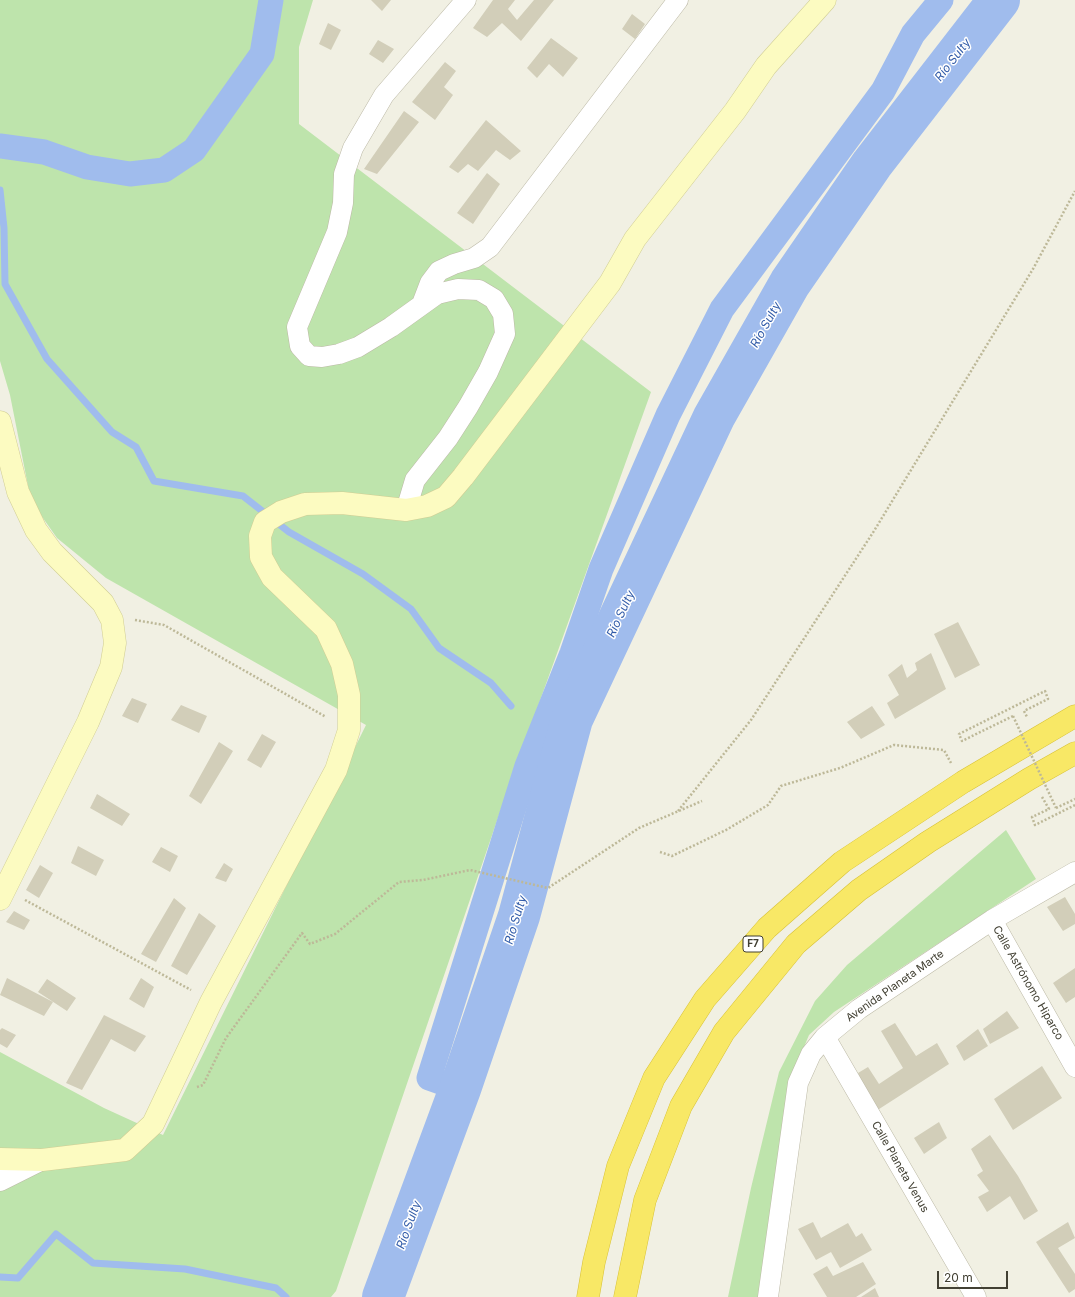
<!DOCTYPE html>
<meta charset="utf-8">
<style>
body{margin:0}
#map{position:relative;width:1075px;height:1297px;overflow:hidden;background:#f1f0e3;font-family:Inter,sans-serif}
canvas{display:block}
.scale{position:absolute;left:937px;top:1271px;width:71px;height:18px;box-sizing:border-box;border:2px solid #424033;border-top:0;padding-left:5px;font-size:12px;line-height:14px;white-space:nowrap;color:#424033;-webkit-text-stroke:3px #fff;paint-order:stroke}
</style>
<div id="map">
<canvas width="1075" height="1297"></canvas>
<div class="scale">20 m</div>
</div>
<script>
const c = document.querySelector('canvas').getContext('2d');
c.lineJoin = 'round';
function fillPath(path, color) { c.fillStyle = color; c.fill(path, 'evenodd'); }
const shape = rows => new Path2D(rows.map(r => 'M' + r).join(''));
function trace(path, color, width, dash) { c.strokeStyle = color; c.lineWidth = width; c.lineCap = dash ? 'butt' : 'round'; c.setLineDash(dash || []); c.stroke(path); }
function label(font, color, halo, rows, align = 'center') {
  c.font = font + ' Inter,sans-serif'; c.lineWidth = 3; c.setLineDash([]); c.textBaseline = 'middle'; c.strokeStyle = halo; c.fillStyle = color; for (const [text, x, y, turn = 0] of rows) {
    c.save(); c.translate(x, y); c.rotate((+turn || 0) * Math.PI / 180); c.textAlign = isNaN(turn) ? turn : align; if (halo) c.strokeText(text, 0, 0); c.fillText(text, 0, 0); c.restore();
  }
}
const green = shape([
 [0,0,313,0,299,47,299,124,651,392,501,809,336,1291,331,1297,0,1297,0,1052,104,1108,163,1135,366,725,106,578,57,538,31,501,10,395,0,361],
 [1006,830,1036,879,834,1012,809,1035,793,1073,759,1297,728,1297,751,1188,779,1072,815,1001,847,965]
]);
const stream = shape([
 [0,190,4,228,5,284,47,359,112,432,136,447,154,481,243,496,289,532,363,574,411,609,439,648,491,683,511,706],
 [565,738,567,739],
 [0,1277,18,1278,56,1234,93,1263,185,1269,276,1288,286,1297]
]);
const canal = shape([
 [0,146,44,152,87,167,130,174,164,170,194,150,262,54,271,0],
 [460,1089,429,1078,527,766,572,653,601,569,668,415,722,309,883,91,913,34,941,0]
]);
const river = shape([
 [383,1297,460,1089,519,916,572,719,714,417,790,283,872,164,999,0]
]);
const building = shape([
 [371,0,391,0,382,11],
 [493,0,515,0,508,9,517,20,534,0,554,0,521,41,502,23,487,37,473,28],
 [632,14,645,24,635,39,622,29],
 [328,23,341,30,331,50,319,44],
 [551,38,578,58,563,77,549,64,537,78,527,68],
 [378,40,394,49,383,63,369,54],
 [445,62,456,71,444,87,453,95,435,120,412,102],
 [404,111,419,122,377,174,364,169],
 [486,120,521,151,510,160,496,150,478,171,468,164,458,173,449,167],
 [487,173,500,184,473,224,457,213],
 [958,622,980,665,955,678,934,634],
 [931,653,946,689,895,719,887,703,899,695,888,675,902,664,907,678,917,670,915,663],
 [132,698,147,704,138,723,122,716],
 [181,705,207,716,199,733,171,720],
 [872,706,885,725,861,739,847,722],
 [262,734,276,742,261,768,247,760],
 [219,742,233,751,201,804,189,796],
 [97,794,130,814,122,826,90,808],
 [78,846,104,860,96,876,71,863],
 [161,847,178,856,170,872,152,862],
 [224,863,233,869,226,882,215,878],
 [40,865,53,873,39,898,26,890],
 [1065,897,1075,914,1075,924,1063,931,1047,907],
 [174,898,186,908,156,962,141,954],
 [14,911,30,920,24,930,6,922],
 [199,913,216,926,187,975,171,966],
 [1075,968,1075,997,1066,1003,1053,983],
 [7,978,53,1002,44,1016,0,995],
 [141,978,154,987,144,1008,129,999],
 [47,979,76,998,67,1011,38,992],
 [1007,1011,1019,1028,990,1044,983,1029],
 [104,1015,146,1036,135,1052,111,1039,82,1090,66,1083],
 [895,1023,916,1056,937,1043,949,1064,876,1111,865,1092,858,1073,868,1067,879,1084,903,1068,881,1031],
 [2,1028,16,1035,7,1048,0,1044,0,1030],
 [978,1029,988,1046,964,1061,956,1046],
 [1042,1066,1062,1098,1013,1130,994,1099],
 [939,1122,947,1138,924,1154,914,1138],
 [990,1135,1018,1176,1038,1211,1024,1220,1010,1196,987,1212,978,1197,989,1191,977,1175,983,1171,971,1149],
 [813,1222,821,1238,848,1223,856,1237,862,1233,872,1250,840,1268,831,1252,816,1260,798,1229],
 [1068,1222,1075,1238,1058,1248,1075,1274,1075,1289,1069,1293,1036,1242],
 [863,1262,876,1284,856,1297,827,1297,813,1274,827,1266,833,1276],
 [875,1288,879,1297,861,1297]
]);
const path = shape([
 [135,620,164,625,326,717],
 [1013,716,962,741,959,734,1045,691,1048,699,1024,711,1027,717],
 [1042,797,1049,809,1032,817,1035,825,1075,805],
 [1056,808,1075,799],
 [678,811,751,720,874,531,1033,269,1075,191],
 [660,852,672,856,726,830,768,805,781,786,840,768,894,745,944,750,951,763],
 [25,900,191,990],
 [197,1087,203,1085,226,1038,302,933,310,944,335,934,399,882,423,880,470,870,548,888,639,828,702,801]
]);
const street = shape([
 [422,304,430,283,439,271,454,264,474,258,490,247,678,0],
 [406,510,415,480,448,438,468,407,488,372,505,334,503,314,494,299,479,290,458,289,437,294,391,327,358,347,339,354,322,357,309,356,300,346,297,327,337,232,343,203,344,174,353,148,384,95,466,0],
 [992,920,1075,1067],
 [825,1037,976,1297],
 [0,1181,42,1160],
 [768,1297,798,1083,811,1054,825,1037,859,1009,992,920,1075,872]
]);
const secondary = shape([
 [0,422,18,492,36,530,52,552,103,603,112,620,115,643,111,667,88,722,0,899],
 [0,1159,42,1160,125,1150,153,1124,211,1002,336,770,349,730,349,695,342,664,326,629,272,577,261,557,260,536,265,522,281,512,305,504,342,503,406,510,427,506,446,497,463,477,610,283,635,239,735,111,766,66,825,0]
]);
const highway = shape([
 [588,1297,594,1262,618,1166,654,1078,705,999,767,928,842,862,963,782,1075,716],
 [625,1297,645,1200,681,1106,724,1032,796,944,859,890,928,842,1029,779,1075,753]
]);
const pathBridge = shape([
 [1013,716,1056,808]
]);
const shields = [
 [753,944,20]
];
const shieldNames = [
 ["F7",753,944]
];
const streetNames = [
 ["Calle Astrónomo Hiparco",1028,983,60],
 ["Avenida Planeta Marte",895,986,-35],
 ["Calle Planeta Venus",900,1167,60]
];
const waterNames = [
 ["Río Sulty",953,60,-52],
 ["Río Sulty",766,325,-61],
 ["Río Sulty",621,614,-65],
 ["Río Sulty",516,920,-73],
 ["Río Sulty",409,1225,-70]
];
fillPath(green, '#bee4ac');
trace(stream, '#a0bced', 7);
trace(canal, '#a0bced', 25);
trace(river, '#a0bced', 42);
fillPath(building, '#d2ceb9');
trace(street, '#bcb9a6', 21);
trace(secondary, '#d0cd94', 23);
trace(highway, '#d7c037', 23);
trace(path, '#bdb898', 2.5, [2, 2]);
trace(street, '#fff', 20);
trace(secondary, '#fcfbc1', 22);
trace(highway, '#f8e866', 22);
trace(pathBridge, '#bdb898', 2.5, [2, 2]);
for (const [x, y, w] of shields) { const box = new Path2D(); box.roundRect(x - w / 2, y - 8, w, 16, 3); c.fillStyle = '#fff'; c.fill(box); trace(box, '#424033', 1); }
label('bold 10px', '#424033', null, shieldNames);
label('11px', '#424033', '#fff', streetNames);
label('italic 12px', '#325ca9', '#fff', waterNames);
</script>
